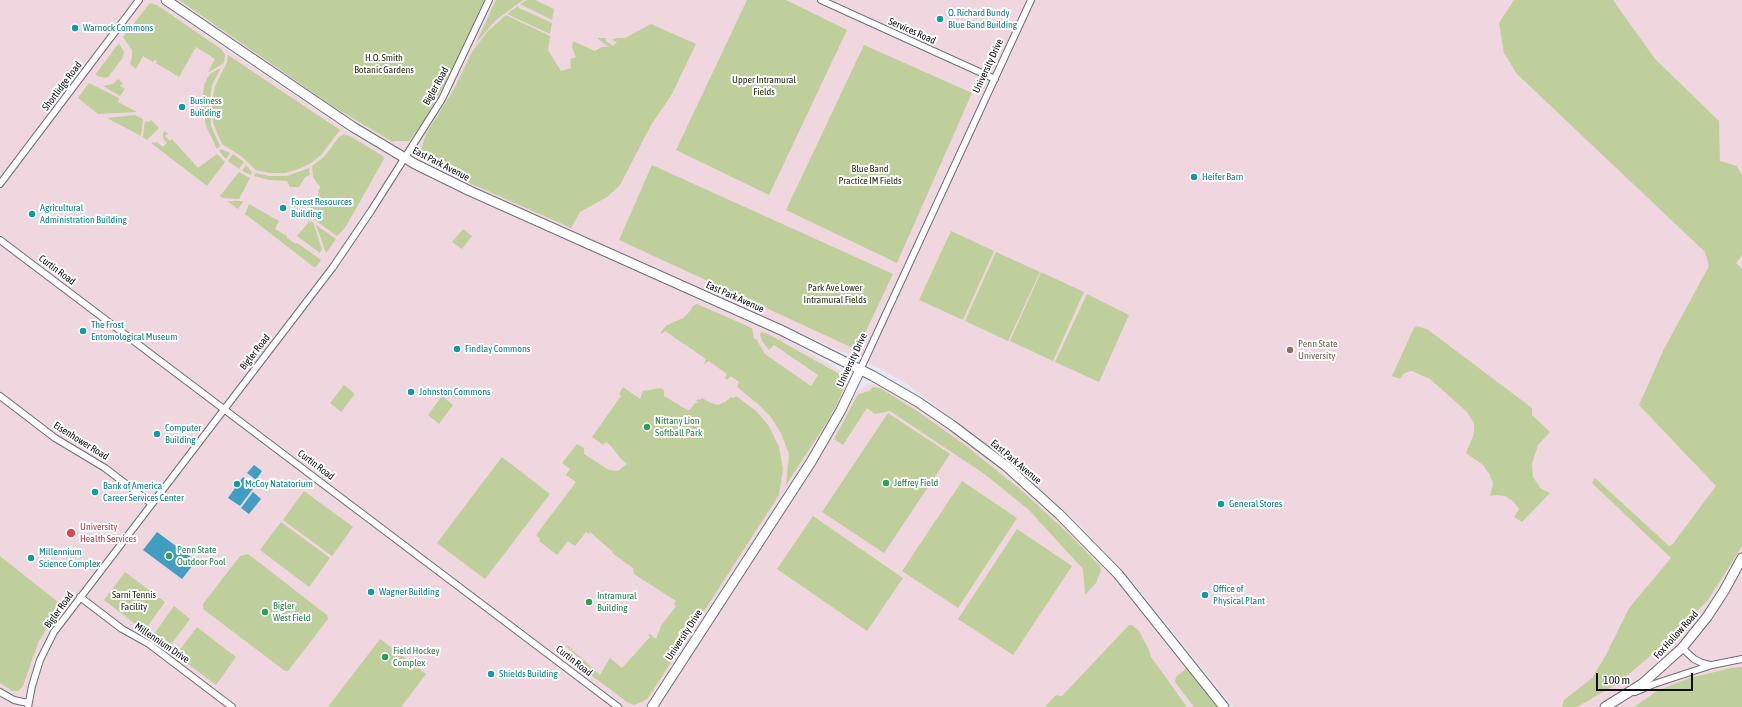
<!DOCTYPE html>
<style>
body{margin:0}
#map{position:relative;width:1742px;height:707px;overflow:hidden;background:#e5e8f1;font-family:"Asap Condensed",sans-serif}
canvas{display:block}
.scale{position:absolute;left:1596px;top:673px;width:97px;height:18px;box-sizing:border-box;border:2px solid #0d0e11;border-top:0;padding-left:5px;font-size:12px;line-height:14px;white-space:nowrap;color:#0d0e11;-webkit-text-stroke:3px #fff;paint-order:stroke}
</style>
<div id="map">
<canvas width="1742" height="707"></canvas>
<div class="scale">100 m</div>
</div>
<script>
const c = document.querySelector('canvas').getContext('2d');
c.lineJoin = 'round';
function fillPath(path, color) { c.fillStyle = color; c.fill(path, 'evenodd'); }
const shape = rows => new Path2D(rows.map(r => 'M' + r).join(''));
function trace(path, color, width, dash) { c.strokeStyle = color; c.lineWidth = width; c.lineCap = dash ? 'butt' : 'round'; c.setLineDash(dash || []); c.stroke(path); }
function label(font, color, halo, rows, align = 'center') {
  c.font = font + ' "Asap Condensed",sans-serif'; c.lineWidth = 4; c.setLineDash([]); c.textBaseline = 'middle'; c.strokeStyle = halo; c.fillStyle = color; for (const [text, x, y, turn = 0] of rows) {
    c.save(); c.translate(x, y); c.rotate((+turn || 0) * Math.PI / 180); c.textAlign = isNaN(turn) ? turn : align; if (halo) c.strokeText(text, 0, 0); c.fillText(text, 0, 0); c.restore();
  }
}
const education = shape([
 [0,0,158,0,213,40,352,134,415,170,476,200,771,330,842,372,846,381,846,388,827,427,645,707,0,707],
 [174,0,1742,0,1742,551,1706,613,1687,636,1649,673,1613,700,1600,707,1233,707,1136,586,1078,523,1013,465,907,384,881,369,471,186,420,161,387,143,345,117],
 [875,384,884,386,890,390,930,416,977,450,1030,492,1064,523,1127,591,1218,707,658,707,830,440,856,392,867,385],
 [1742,568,1742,707,1616,707,1638,693,1681,656,1714,616]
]);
const green = shape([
 [179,0,486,0,453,69,422,124,409,141,394,141,393,142,334,107],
 [496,0,523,0,496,20,476,43],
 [527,0,535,0,554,9,552,20,520,4],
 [747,0,786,0,847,30,769,195,676,150],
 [1514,0,1613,0,1655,59,1719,121,1720,161,1737,166,1742,176,1742,255,1736,263,1742,269,1742,546,1708,600,1667,642,1617,684,1577,707,1562,707,1564,700,1592,678,1606,655,1629,608,1671,558,1592,483,1595,478,1669,546,1672,545,1716,486,1639,405,1664,349,1709,266,1705,252,1517,74,1504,53,1499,23],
 [150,3,157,5,221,49,225,55,224,63,209,72,208,72,215,59,196,47,179,77,156,63,157,61,154,60,153,62,143,56,136,69,130,64,132,57,132,50,123,37],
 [518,6,519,8,552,23,550,34,507,14],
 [506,15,550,36,548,50,561,71,571,68,570,62,571,61,570,59,576,57,572,47,573,41,595,51,602,47,609,47,597,38,605,38,607,42,613,46,617,42,612,40,616,38,625,38,651,24,696,44,672,94,651,125,620,185,607,197,580,212,571,228,463,180,430,163,421,154,422,146,426,134,454,89,472,52,487,32],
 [119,43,124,52,122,59,108,77,104,78,95,75],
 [864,45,972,93,897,263,786,210],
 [228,55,340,130,321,155,311,163,299,169,285,173,270,173,256,170,241,156,222,144,213,123,212,102,215,86,227,62],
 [221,68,212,85,209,104,211,126,220,146,217,149,206,126,202,102,204,85,208,77,211,73],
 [118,79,123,83,120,86,125,89,120,96,103,86,113,84],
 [89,83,119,98,118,102,137,112,98,114,78,98],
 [135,115,143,119,141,136,107,118],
 [151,120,159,128,147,140,143,137,145,121,149,122],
 [165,131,168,134,165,136,170,141,172,139,198,168,217,154,225,162,207,186,151,143,157,142,163,147,167,143,163,138,163,133],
 [344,134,350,136,383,156,384,159,345,228,337,236,312,218,314,216,309,211,319,193,318,192,320,187,313,177,312,166,324,157,339,137],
 [221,149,230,153,226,159,219,151],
 [233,154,244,162,239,169,228,161],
 [246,165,252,172,251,175,242,171],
 [652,165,893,274,857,350,619,240],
 [309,168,310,175,305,177,299,187,290,187,287,181,269,180,254,176,255,173,269,176,287,176],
 [239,172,250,178,239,199,223,198,220,196],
 [227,201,243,201,243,202,238,209],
 [249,204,279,221,275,229,287,236,287,238,296,244,297,243,321,260,316,267,314,267,245,214],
 [310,221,313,222,322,249,320,253,297,236],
 [316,225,336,239,326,253],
 [463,229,472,236,462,249,452,242],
 [951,231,994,251,963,320,919,300],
 [996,252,1040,272,1008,341,965,321],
 [1041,272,1084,292,1053,361,1010,341],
 [1087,294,1129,315,1099,382,1055,362],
 [697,304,752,328,754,339,756,339,765,354,811,386,818,375,774,345,769,350,762,341,760,335,761,332,768,334,843,376,844,387,838,402,827,422,786,485,789,454,781,433,770,416,758,404,737,387,739,382,731,376,727,380,725,378,727,374,709,361,704,364,706,359,665,331,662,334,660,333,667,325,683,318,690,311,693,306],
 [1417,326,1427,329,1532,408,1532,415,1550,432,1538,445,1532,464,1533,477,1541,489,1550,493,1522,522,1514,517,1519,509,1514,502,1505,496,1496,495,1490,496,1493,484,1490,475,1483,465,1466,453,1474,434,1474,423,1467,412,1430,379,1412,371,1404,373,1400,379,1392,376,1414,328],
 [344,385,355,394,341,412,330,403],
 [623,387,640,399,643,391,661,388,664,390,664,396,689,411,695,403,698,403,696,401,698,399,700,400,702,398,711,403,718,405,725,402,731,397,734,398,736,396,756,411,769,426,779,447,783,469,779,495,648,698,642,702,634,705,627,702,587,672,579,664,581,661,579,658,566,646,567,645,600,675,610,658,622,668,650,637,648,635,650,634,656,639,661,626,676,606,674,604,676,601,634,574,633,568,612,553,613,552,590,532,589,534,586,532,575,546,568,541,557,555,539,541,540,539,536,535,576,482,566,475,570,469,562,463,577,444,584,448,584,454,609,470,618,471,627,464,620,458,611,446,606,442,603,445,592,437,621,396,619,394],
 [873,387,880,388,917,411,965,445,1021,490,1069,534,1100,566,1101,570,1096,583,1085,595,1083,569,1028,509,983,473,890,411,875,414,867,408,843,445,834,439,857,396,859,394,869,391],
 [442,396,453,405,439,424,428,415],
 [888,413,950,454,884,553,822,512],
 [502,457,550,494,485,579,437,543],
 [962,481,1017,518,958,608,902,571],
 [304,491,353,527,332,556,283,520],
 [813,516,903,578,867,631,777,569],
 [281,522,330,558,309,587,260,550],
 [1017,529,1072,566,1013,655,958,619],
 [248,554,327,615,328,619,288,671,285,671,203,609,203,604,240,556],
 [0,556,63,606,51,621,38,643,23,686,18,691,12,691,0,683],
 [125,572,165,602,144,631,104,600],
 [174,606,190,619,167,650,151,638],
 [1129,625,1132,625,1139,631,1149,650,1151,657,1187,707,1045,707,1056,695,1062,696],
 [197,627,236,657,216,685,176,655],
 [380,639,426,674,401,707,328,707],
 [1188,667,1218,707,1194,707,1175,682,1176,677],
 [1742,667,1742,707,1634,707,1657,691,1690,678,1731,668]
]);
const water = shape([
 [254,465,262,471,256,480,247,473],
 [243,477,255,486,240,506,228,498],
 [253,492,261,499,249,514,241,508],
 [157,532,196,561,182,579,143,550]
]);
const minor = shape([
 [821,0,995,79],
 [0,184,139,0],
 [0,240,618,707],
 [860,370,1031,0],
 [0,396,55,438,105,468,152,504],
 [80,597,122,629,149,644,232,707],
 [1682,648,1694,659,1702,663,1710,665],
 [0,692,14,700,28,703],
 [1635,692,1654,684,1712,665,1742,659],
 [28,707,32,686,40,660,54,632,333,267,371,211,442,99,489,0]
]);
const secondary = shape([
 [166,0,353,127,415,164,470,191,781,330,873,376,918,402,953,426,1006,466,1059,514,1118,574,1224,707],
 [652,707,811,462,841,410,860,370],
 [1605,707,1642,684,1682,648,1707,617,1724,591,1742,558]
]);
const markers = [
 [940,19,4,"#0f9aa8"],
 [75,28,4,"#0f9aa8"],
 [182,107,4,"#0f9aa8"],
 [1194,177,4,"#0f9aa8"],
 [283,208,4,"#0f9aa8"],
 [32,214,4,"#0f9aa8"],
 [83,331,4,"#0f9aa8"],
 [457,349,4,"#0f9aa8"],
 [1290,350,4,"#8d6e63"],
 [411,392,4,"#0f9aa8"],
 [647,427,4,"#2e9e5b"],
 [157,434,4,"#0f9aa8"],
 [886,483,4,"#2e9e5b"],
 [237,484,4,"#0f9aa8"],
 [95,492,4,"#0f9aa8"],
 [1221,504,4,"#0f9aa8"],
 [71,533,5,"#e0444e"],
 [169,556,4,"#2e9e5b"],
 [31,558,4,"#0f9aa8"],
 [371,592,4,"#0f9aa8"],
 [1205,595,4,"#0f9aa8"],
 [589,602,4,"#2e9e5b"],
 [265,612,4,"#2e9e5b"],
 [385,657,4,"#2e9e5b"],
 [491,674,4,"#0f9aa8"]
];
const cultureNames = [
 ["O. Richard Bundy",948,13],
 ["Blue Band Building",948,25],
 ["Warnock Commons",83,28],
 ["Business",190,101],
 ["Building",190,113],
 ["Heifer Barn",1202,177],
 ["Forest Resources",291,202],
 ["Building",291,214],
 ["Agricultural",40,208],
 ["Administration Building",40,220],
 ["The Frost",91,325],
 ["Entomological Museum",91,337],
 ["Findlay Commons",465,349],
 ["Johnston Commons",419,392],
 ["Computer",165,428],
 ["Building",165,440],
 ["McCoy Natatorium",245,484],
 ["Bank of America",103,486],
 ["Career Services Center",103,498],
 ["General Stores",1229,504],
 ["Millennium",39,552],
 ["Science Complex",39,564],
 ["Office of",1213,589],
 ["Physical Plant",1213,601],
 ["Wagner Building",379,592],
 ["Shields Building",499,674]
];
const streetNames = [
 ["Services Road",912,31,24],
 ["University Drive",988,66,-65],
 ["Shortlidge Road",62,86,-53],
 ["Bigler Road",436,86,-61],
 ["East Park Avenue",441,164,27],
 ["Curtin Road",57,270,37],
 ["East Park Avenue",735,297,24],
 ["Bigler Road",255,352,-52],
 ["University Drive",852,360,-65],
 ["Eisenhower Road",81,441,32],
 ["East Park Avenue",1016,462,40],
 ["Curtin Road",316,465,37],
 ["Bigler Road",59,610,-54],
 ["University Drive",684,635,-57],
 ["Fox Hollow Road",1676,635,-48],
 ["Millennium Drive",162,643,34],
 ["Curtin Road",574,661,38]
];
const parkNames = [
 ["H.O. Smith",384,58],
 ["Botanic Gardens",384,70],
 ["Upper Intramural",764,80],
 ["Fields",764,92],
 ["Blue Band",870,169],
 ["Practice IM Fields",870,181],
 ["Park Ave Lower",835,288],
 ["Intramural Fields",835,300],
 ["Sarni Tennis",134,595],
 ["Facility",134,607]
];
const educationNames = [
 ["Penn State",1298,344],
 ["University",1298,356]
];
const leisureNames = [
 ["Nittany Lion",655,421],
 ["Softball Park",655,433],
 ["Jeffrey Field",894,483],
 ["Penn State",177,550],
 ["Outdoor Pool",177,562],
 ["Intramural",597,596],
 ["Building",597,608],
 ["Bigler",273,606],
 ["West Field",273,618],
 ["Field Hockey",393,651],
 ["Complex",393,663]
];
const healthNames = [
 ["University",80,527],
 ["Health Services",80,539]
];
fillPath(education, '#f0d7df');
fillPath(green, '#becf9b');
fillPath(water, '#419dc2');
trace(minor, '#6c6e76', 8);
trace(secondary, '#6c6e76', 11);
trace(minor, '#fff', 6);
trace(secondary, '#fff', 9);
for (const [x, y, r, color] of markers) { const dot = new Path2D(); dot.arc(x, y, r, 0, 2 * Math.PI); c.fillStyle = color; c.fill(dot); trace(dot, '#fff', 1.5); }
label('10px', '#0d838f', '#fff', cultureNames, 'left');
label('10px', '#0d0e11', '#fff', streetNames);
label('10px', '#283111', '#fff', parkNames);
label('10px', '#785e54', '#fff', educationNames, 'left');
label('10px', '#27864d', '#fff', leisureNames, 'left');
label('10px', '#be3a42', '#fff', healthNames, 'left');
</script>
